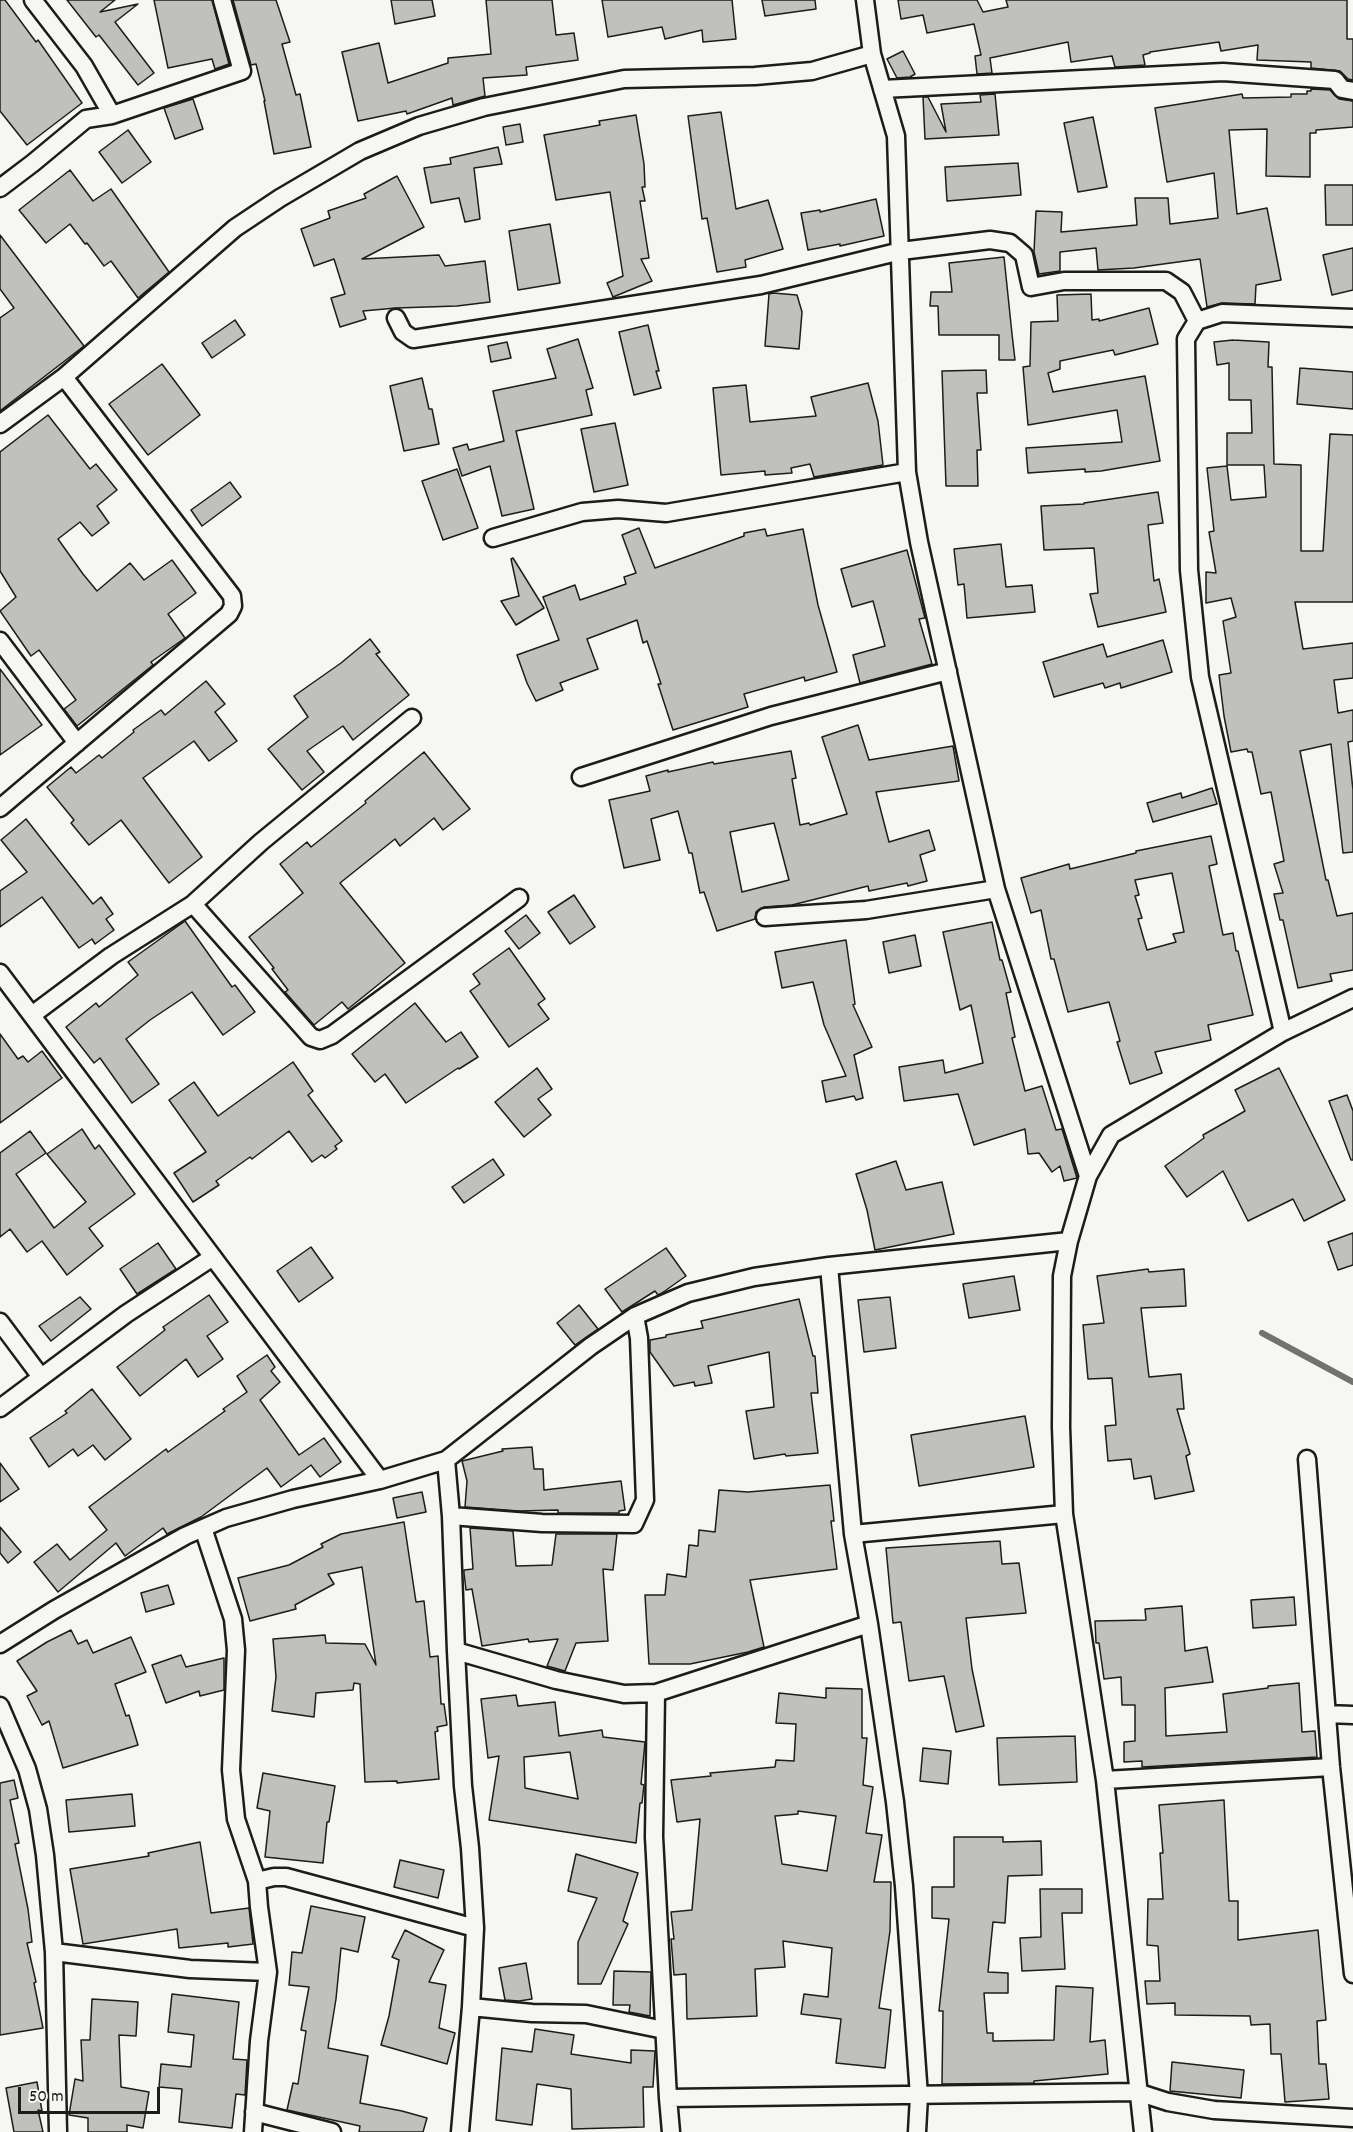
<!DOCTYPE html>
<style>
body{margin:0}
#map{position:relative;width:1353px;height:2132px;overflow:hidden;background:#f6f6f2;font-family:Dekko,sans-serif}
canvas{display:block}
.scale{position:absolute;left:18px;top:2087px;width:142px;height:27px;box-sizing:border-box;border:3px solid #1c1c1c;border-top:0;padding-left:8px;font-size:18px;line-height:21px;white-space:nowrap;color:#1c1c1c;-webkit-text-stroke:4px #f6f6f2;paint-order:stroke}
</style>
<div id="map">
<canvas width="1353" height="2132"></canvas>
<div class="scale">50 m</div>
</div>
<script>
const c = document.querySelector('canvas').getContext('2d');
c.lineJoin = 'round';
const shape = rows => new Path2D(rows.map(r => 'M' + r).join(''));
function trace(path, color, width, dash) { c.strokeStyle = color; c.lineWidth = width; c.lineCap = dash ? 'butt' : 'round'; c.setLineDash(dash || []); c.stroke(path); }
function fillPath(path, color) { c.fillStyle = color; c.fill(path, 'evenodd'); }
const stream = shape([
 [1262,1333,1353,1382]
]);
const building = shape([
 [0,0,5,0,36,42,38,40,82,103,27,145,0,111,0,0],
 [67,0,115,0,100,12,138,4,115,22,154,73,138,85,99,35,96,37,67,0],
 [154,0,212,0,229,64,215,69,212,59,168,68,154,0],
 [233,0,276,0,290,42,282,44,296,95,300,94,311,147,274,154,264,101,265,101,256,64,251,65,233,0],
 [391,0,432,0,435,16,395,24,391,0],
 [486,0,552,0,556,35,574,33,578,60,526,67,527,75,483,78,485,96,453,105,452,98,407,114,406,111,358,121,342,52,379,43,388,83,448,63,448,58,491,54,486,0],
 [602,0,732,0,736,39,703,42,702,30,665,39,662,27,608,37,602,0],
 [762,0,815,0,816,9,765,16,762,0],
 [898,0,977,0,983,12,1008,7,1006,0,1347,0,1347,39,1353,39,1353,80,1348,79,1340,71,1311,68,1311,62,1257,60,1258,45,1221,51,1219,42,1150,52,1150,53,1143,55,1145,65,1115,67,1112,56,1071,62,1068,42,990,58,992,73,977,74,975,56,981,55,974,24,927,33,923,15,901,19,898,0],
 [903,51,915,74,910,77,897,78,887,59,903,51],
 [1311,89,1330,90,1339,99,1353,101,1353,127,1316,130,1316,133,1310,133,1310,177,1266,176,1267,129,1229,130,1237,214,1267,208,1281,280,1256,285,1255,304,1222,303,1207,307,1200,259,1134,268,1098,270,1096,248,1060,252,1060,271,1039,274,1034,252,1036,211,1062,212,1061,232,1137,225,1135,198,1168,198,1170,224,1218,218,1214,173,1167,182,1155,108,1242,94,1243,98,1291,97,1291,94,1307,94,1307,91,1311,91,1311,89],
 [995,94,999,135,925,139,923,97,928,97,946,132,941,104,981,102,980,95,995,94],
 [193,99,203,129,175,139,164,108,193,99],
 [721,112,736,209,768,200,783,249,745,260,746,267,717,272,707,218,702,219,688,116,721,112],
 [636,115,644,164,645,187,642,187,645,201,640,201,649,258,641,259,652,281,613,297,607,283,623,276,610,192,556,200,544,135,600,125,599,121,636,115],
 [1093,117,1107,187,1078,192,1064,123,1093,117],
 [520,124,523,142,506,145,503,127,520,124],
 [128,130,151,162,122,183,99,152,128,130],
 [498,147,502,164,474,168,480,219,465,222,459,198,431,203,424,168,451,164,450,158,498,147],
 [1018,163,1021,195,947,201,945,167,1018,163],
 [70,170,93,201,111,189,169,272,138,298,111,261,104,266,87,243,85,244,70,224,46,243,19,210,70,170],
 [397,176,424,227,362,259,439,255,445,266,485,261,490,302,457,306,396,308,363,311,366,319,340,327,331,298,345,294,334,259,314,266,301,229,330,218,328,211,366,198,364,194,397,176],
 [1325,185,1353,185,1353,225,1326,225,1325,185],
 [876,199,884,236,840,246,840,244,808,250,801,213,820,210,820,212,876,199],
 [550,224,560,283,518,290,509,231,550,224],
 [0,235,84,346,0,411,0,318,14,308,0,289,0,235],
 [1353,248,1353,290,1332,295,1323,255,1353,248],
 [1004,257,1012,334,1015,360,999,360,999,335,939,335,938,306,930,306,931,292,952,292,949,263,1004,257],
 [773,293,797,295,802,312,799,349,765,346,769,294,773,293],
 [1091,294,1092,320,1099,319,1099,321,1149,308,1158,344,1115,355,1113,350,1060,361,1060,369,1048,373,1053,392,1145,376,1160,461,1101,471,1085,472,1085,469,1028,473,1026,448,1122,442,1117,410,1028,425,1023,367,1030,366,1031,322,1058,321,1057,295,1091,294],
 [235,320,245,335,212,358,202,343,235,320],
 [648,325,659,371,656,371,661,388,634,395,619,332,648,325],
 [578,339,593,388,586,390,592,415,516,431,534,509,502,516,490,466,462,476,453,448,467,444,469,450,504,441,493,391,556,378,547,349,578,339],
 [1233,340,1269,342,1268,367,1272,367,1274,464,1301,465,1301,551,1323,551,1330,434,1353,435,1353,602,1295,602,1303,649,1353,643,1353,678,1334,680,1338,713,1353,710,1353,741,1348,742,1353,790,1353,852,1343,853,1331,744,1300,751,1326,880,1328,880,1337,916,1353,913,1353,970,1330,974,1332,981,1298,988,1283,920,1280,920,1274,894,1283,893,1274,864,1284,861,1271,792,1261,794,1252,752,1248,752,1247,749,1231,752,1224,716,1219,675,1231,673,1223,621,1236,617,1231,598,1206,603,1206,572,1216,573,1209,532,1214,531,1207,468,1227,466,1231,500,1266,497,1264,465,1227,465,1227,433,1252,433,1251,400,1229,400,1229,363,1217,365,1214,342,1233,340],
 [507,342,511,358,491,362,488,346,507,342],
 [162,364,200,415,148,455,109,404,162,364],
 [1300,368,1353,372,1353,409,1297,404,1300,368],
 [986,370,987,393,977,393,981,450,977,450,978,486,946,486,942,371,986,370],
 [422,378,429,409,432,409,439,444,404,451,390,386,422,378],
 [868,383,878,421,883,465,814,477,810,464,791,468,792,473,765,475,765,471,721,475,713,388,746,385,750,422,816,416,811,397,868,383],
 [48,415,90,469,96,464,117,490,97,506,109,523,92,536,80,522,58,539,83,574,97,591,130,563,144,580,172,560,196,593,168,614,185,638,151,662,153,665,77,726,64,709,76,700,39,650,31,656,0,611,16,597,0,571,0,452,48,415],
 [615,423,628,485,594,492,581,429,615,423],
 [457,469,478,528,443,540,422,481,457,469],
 [230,482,241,497,202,526,191,510,230,482],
 [1158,492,1163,523,1148,525,1154,581,1159,579,1166,612,1098,627,1090,594,1098,593,1094,548,1044,550,1041,506,1084,504,1084,503,1158,492],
 [639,528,655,568,744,536,744,533,765,529,767,536,803,529,818,605,837,672,805,681,804,677,744,694,748,707,673,730,658,684,661,684,647,641,643,643,637,620,587,639,598,669,560,683,563,690,536,701,527,683,517,655,559,640,543,597,575,585,580,600,626,584,624,577,636,573,622,535,639,528],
 [1001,544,1006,587,1032,585,1035,612,967,618,964,584,958,585,954,549,1001,544],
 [907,550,925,618,919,619,932,664,860,683,853,655,885,646,873,601,852,607,841,569,907,550],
 [513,558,544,608,516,625,501,601,519,596,511,559,513,558],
 [370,639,380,652,376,654,409,695,353,740,343,726,307,751,324,772,302,790,268,749,308,717,294,696,341,663,370,639],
 [1163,640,1172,672,1121,688,1120,683,1105,688,1103,683,1054,697,1043,662,1103,644,1107,657,1163,640],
 [0,669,42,725,0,755,0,669],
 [206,681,225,704,215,712,237,741,209,761,194,741,143,778,202,857,169,883,121,820,89,845,71,823,74,820,47,787,71,767,76,773,99,755,102,758,134,732,133,730,161,710,165,715,206,681],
 [858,725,869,760,953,746,959,781,876,792,889,842,929,830,935,850,920,855,927,881,908,886,907,883,869,891,868,886,792,905,764,907,756,912,755,919,717,931,704,892,700,893,692,853,689,853,678,811,651,819,660,860,624,868,609,800,650,791,646,776,668,770,668,772,713,762,714,764,791,751,796,778,792,779,800,825,809,823,810,825,847,814,822,737,858,725],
 [774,823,789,880,742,892,730,832,774,823],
 [424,752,470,809,443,830,434,818,400,846,395,839,340,883,405,963,348,1009,342,1002,314,1025,285,992,288,990,272,969,274,968,249,937,303,893,280,864,307,842,311,847,366,803,365,801,424,752],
 [1212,788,1217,804,1153,822,1147,803,1181,793,1182,798,1212,788],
 [26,819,93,904,101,897,113,914,106,919,114,930,95,944,92,939,79,948,42,897,0,927,0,891,27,872,1,840,26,819],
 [1211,836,1217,864,1209,866,1223,935,1233,933,1236,951,1238,951,1253,1015,1208,1025,1211,1040,1155,1052,1162,1073,1130,1084,1117,1042,1120,1041,1109,1002,1068,1012,1054,959,1051,959,1041,910,1031,913,1021,878,1069,864,1070,869,1136,853,1136,851,1211,836],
 [1172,873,1184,932,1173,934,1176,942,1147,950,1138,919,1142,918,1135,896,1139,895,1135,880,1172,873],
 [574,895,595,927,570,944,548,912,574,895],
 [526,915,540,933,519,949,505,931,526,915],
 [185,921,232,987,235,985,255,1012,223,1035,192,992,150,1020,126,1039,159,1084,132,1103,100,1058,94,1063,66,1027,96,1003,99,1007,138,975,128,962,185,921],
 [992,922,1000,960,1002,960,1011,992,1006,993,1015,1037,1012,1038,1025,1091,1042,1086,1056,1130,1062,1129,1077,1178,1064,1181,1060,1166,1052,1172,1039,1153,1028,1154,1025,1129,974,1145,958,1094,904,1101,899,1067,943,1060,945,1073,983,1063,971,1005,960,1010,943,932,992,922],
 [915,935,921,966,889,973,883,942,915,935],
 [846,940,855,1004,853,1005,872,1047,854,1055,863,1098,856,1100,854,1096,826,1102,822,1081,846,1076,824,1025,813,982,782,988,775,952,846,940],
 [509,948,545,999,538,1004,549,1019,509,1047,470,991,480,984,473,974,509,948],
 [415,1003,446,1042,461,1032,478,1057,459,1069,458,1068,406,1103,385,1074,375,1082,352,1054,415,1003],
 [0,1034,18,1059,23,1056,28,1062,42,1051,62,1078,0,1123,0,1034],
 [293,1062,313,1091,308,1095,342,1141,335,1146,337,1149,325,1158,322,1155,312,1162,289,1131,252,1159,250,1157,216,1181,219,1185,193,1202,174,1173,206,1152,169,1100,194,1082,218,1116,293,1062],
 [537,1068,552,1089,538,1099,551,1115,524,1137,495,1102,537,1068],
 [1279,1068,1345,1200,1304,1221,1293,1199,1248,1221,1223,1171,1187,1197,1165,1166,1204,1138,1203,1135,1245,1111,1235,1090,1279,1068],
 [1347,1095,1353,1111,1353,1160,1351,1160,1329,1101,1347,1095],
 [82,1129,95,1149,99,1145,135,1194,89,1228,103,1246,67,1275,42,1241,27,1252,10,1229,0,1237,0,1153,30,1131,46,1153,16,1174,54,1228,86,1202,47,1154,82,1129],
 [493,1159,504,1175,464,1203,452,1187,493,1159],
 [896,1161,906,1190,942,1182,954,1234,875,1250,867,1210,856,1174,896,1161],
 [1353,1233,1353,1265,1338,1270,1328,1242,1353,1233],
 [158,1243,176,1269,137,1294,120,1269,158,1243],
 [311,1247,333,1278,299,1302,277,1271,311,1247],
 [666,1248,686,1276,662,1293,658,1295,655,1291,622,1312,605,1289,666,1248],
 [1148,1269,1149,1272,1184,1269,1186,1306,1141,1308,1149,1377,1181,1374,1184,1409,1177,1409,1190,1454,1186,1456,1194,1491,1155,1499,1151,1476,1134,1479,1131,1459,1108,1461,1105,1426,1116,1425,1112,1378,1088,1379,1083,1325,1104,1323,1097,1276,1148,1269],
 [1014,1276,1020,1310,969,1318,963,1284,1014,1276],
 [209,1295,228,1322,207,1336,223,1359,198,1377,186,1359,140,1396,117,1367,165,1330,163,1327,209,1295],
 [80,1297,91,1309,51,1341,39,1326,80,1297],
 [890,1297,896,1348,864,1352,858,1300,890,1297],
 [799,1299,813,1356,815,1356,818,1393,811,1393,818,1453,786,1456,785,1454,754,1459,746,1411,774,1407,769,1352,708,1366,712,1383,695,1386,694,1382,674,1386,650,1352,650,1340,666,1337,666,1335,703,1328,701,1321,799,1299],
 [579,1305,598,1329,575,1345,557,1323,579,1305],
 [267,1355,275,1367,271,1371,280,1382,260,1400,299,1455,324,1438,341,1462,320,1477,311,1465,281,1487,267,1468,201,1517,167,1534,163,1528,125,1556,116,1543,58,1592,34,1562,57,1544,70,1560,107,1530,89,1507,166,1449,168,1452,225,1411,223,1409,247,1392,237,1376,267,1355],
 [92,1389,131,1439,105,1460,93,1445,78,1456,73,1449,49,1467,30,1438,67,1413,65,1411,92,1389],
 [1025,1416,1034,1467,919,1486,911,1435,1025,1416],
 [532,1447,534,1469,543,1469,544,1490,621,1481,625,1510,619,1511,619,1513,558,1513,558,1510,519,1511,465,1507,467,1481,462,1461,503,1451,502,1449,532,1447],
 [0,1463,19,1489,0,1502,0,1463],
 [830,1485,834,1521,831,1521,837,1569,750,1580,764,1647,748,1652,690,1664,649,1664,645,1595,665,1595,667,1574,686,1577,689,1545,698,1546,699,1530,715,1532,719,1490,748,1492,830,1485],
 [422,1492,426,1512,397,1518,393,1498,422,1492],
 [404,1522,416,1602,424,1601,430,1657,438,1656,441,1704,444,1704,447,1725,437,1727,438,1731,435,1732,439,1779,397,1783,397,1781,365,1782,360,1684,354,1683,353,1690,316,1693,314,1717,272,1711,276,1677,273,1639,325,1635,326,1643,365,1644,376,1665,362,1567,328,1574,334,1584,295,1605,296,1609,250,1621,238,1578,289,1565,323,1547,321,1544,341,1534,404,1522],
 [0,1527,21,1552,8,1563,0,1553,0,1527],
 [470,1528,513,1531,516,1566,552,1565,556,1534,617,1534,613,1570,603,1569,608,1641,576,1643,565,1671,547,1666,558,1639,529,1642,528,1639,482,1646,472,1589,466,1590,464,1573,464,1570,473,1569,470,1528],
 [1000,1541,1002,1564,1019,1563,1026,1613,966,1618,972,1669,984,1726,956,1732,944,1676,909,1681,901,1622,893,1623,886,1548,1000,1541],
 [168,1585,174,1604,146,1612,141,1593,168,1585],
 [1294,1597,1296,1625,1253,1628,1251,1600,1294,1597],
 [1182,1606,1185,1651,1207,1647,1213,1682,1165,1688,1166,1736,1227,1732,1223,1694,1268,1688,1268,1686,1299,1683,1302,1732,1315,1731,1317,1757,1142,1767,1142,1761,1124,1762,1124,1742,1135,1741,1135,1705,1122,1705,1121,1677,1104,1679,1099,1643,1096,1643,1095,1621,1146,1620,1145,1609,1182,1606],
 [71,1630,78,1644,87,1640,93,1653,131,1637,146,1672,115,1684,126,1716,129,1715,138,1745,63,1768,49,1721,42,1725,27,1696,37,1691,17,1661,47,1642,71,1630],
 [181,1655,186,1667,224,1658,224,1690,200,1696,199,1691,166,1703,152,1665,181,1655],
 [826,1688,862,1689,862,1738,867,1738,863,1785,873,1787,866,1833,882,1835,874,1882,891,1882,890,1931,879,2008,891,2010,885,2068,836,2063,841,2019,801,2014,804,1994,828,1997,832,1948,783,1941,785,1967,755,1969,757,2016,687,2019,686,1974,674,1975,671,1939,674,1939,671,1912,692,1910,700,1819,677,1822,671,1780,711,1776,710,1773,775,1767,776,1760,794,1761,796,1724,776,1723,779,1693,826,1698,826,1688],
 [798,1811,836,1816,827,1871,782,1864,775,1816,798,1814,798,1811],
 [516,1695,518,1706,555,1702,559,1736,602,1730,603,1737,645,1742,641,1784,644,1785,642,1803,640,1803,636,1843,489,1820,499,1756,488,1758,481,1699,516,1695],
 [570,1752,578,1799,525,1788,524,1757,570,1752],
 [1075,1736,1077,1782,999,1785,997,1738,1075,1736],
 [923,1748,951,1751,948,1784,920,1781,923,1748],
 [263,1773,335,1786,329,1822,327,1822,323,1863,265,1857,270,1811,257,1808,263,1773],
 [14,1780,18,1798,10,1800,19,1843,15,1844,28,1909,32,1942,27,1943,36,1982,34,1983,43,2028,0,2035,0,1783,14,1780],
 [132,1794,135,1826,69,1832,66,1800,132,1794],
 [1224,1800,1229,1901,1238,1901,1238,1940,1318,1930,1326,2020,1317,2021,1319,2064,1326,2064,1329,2099,1285,2102,1281,2054,1271,2054,1270,2024,1251,2025,1250,2016,1175,2015,1175,2003,1147,2004,1145,1981,1160,1981,1158,1946,1147,1945,1148,1899,1163,1899,1160,1853,1163,1853,1159,1805,1224,1800],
 [954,1837,1003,1837,1003,1842,1041,1841,1042,1875,1008,1876,1005,1923,993,1922,988,1972,1008,1973,1008,1993,984,1993,987,2033,993,2033,993,2041,1054,2040,1056,1986,1093,1988,1090,2042,1105,2040,1108,2074,1034,2081,1034,2083,942,2084,943,2011,939,2011,949,1919,932,1918,932,1887,954,1887,954,1837],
 [200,1842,211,1913,249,1908,253,1944,228,1947,228,1943,179,1948,177,1929,83,1944,70,1869,149,1856,148,1853,200,1842],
 [576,1854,638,1873,623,1921,628,1924,601,1984,578,1984,578,1942,597,1898,568,1891,576,1854],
 [400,1860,444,1870,438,1898,394,1887,400,1860],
 [1040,1889,1082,1889,1082,1913,1062,1913,1065,1969,1022,1971,1020,1938,1041,1937,1040,1889],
 [311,1906,365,1917,358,1952,341,1948,336,1999,328,2048,368,2056,360,2103,402,2111,427,2118,423,2132,359,2132,360,2126,287,2110,293,2083,298,2084,306,2031,301,2030,309,1987,289,1985,292,1952,302,1953,311,1906],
 [405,1930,444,1950,429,1982,446,1985,439,2028,455,2033,447,2064,381,2045,389,2016,399,1960,392,1957,405,1930],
 [526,1963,532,1999,519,2001,505,2000,499,1968,526,1963],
 [614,1971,651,1972,650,2016,629,2012,630,2005,613,2005,614,1971],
 [172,1994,239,2002,233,2059,247,2060,245,2095,236,2094,232,2128,179,2122,182,2089,159,2087,161,2064,191,2067,194,2035,168,2032,172,1994],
 [92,1999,138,2002,136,2036,119,2035,121,2087,149,2092,143,2128,127,2125,127,2132,88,2132,88,2118,69,2115,75,2079,83,2081,81,2040,90,2040,92,1999],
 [535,2029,574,2035,571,2054,631,2063,631,2050,655,2051,653,2087,643,2087,644,2127,572,2129,571,2089,537,2084,532,2125,496,2120,502,2048,532,2052,535,2029],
 [1172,2062,1244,2070,1241,2098,1170,2091,1172,2062],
 [37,2082,42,2111,38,2110,43,2132,14,2132,6,2088,37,2082]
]);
const street = shape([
 [33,0,84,66,112,115],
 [865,0,872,54,896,136,907,472,919,542,996,889,1088,1176],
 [882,89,1223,72,1335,80,1342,89,1353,91],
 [0,188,33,163,86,119,112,115,242,71,222,0],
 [396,318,403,332,413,339,761,285,901,251,990,240,1010,243,1024,255,1031,287,1064,281,1166,281,1182,292,1197,321],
 [0,424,64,377,235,228,280,198,360,151,419,126,484,107,624,79,755,76,812,71,872,54],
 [493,538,582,512,618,509,666,513,907,472],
 [0,641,77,743],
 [581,777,771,716,948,671],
 [0,808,229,614,233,606,232,596,64,377],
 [193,904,311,1037,320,1040,332,1035,519,898],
 [765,917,866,910,996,889],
 [0,973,380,1480],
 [32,1015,111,956,193,904,261,842,412,718],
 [1283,1032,1200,677,1189,570,1186,339,1197,321,1222,313,1353,318],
 [829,1266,853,1534,869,1624,895,1802,904,1886,919,2096,917,2132],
 [0,1322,41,1377],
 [0,1408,126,1314,213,1257],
 [1307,1459,1331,1767,1353,1974],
 [446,1460,451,1516,456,1651,463,1786,470,1848,475,1928,471,2007,460,2132],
 [451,1516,542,1523,634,1524,645,1500,639,1338,635,1316],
 [853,1534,1064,1514],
 [0,1644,54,1610,185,1536,226,1518,293,1499,380,1480,446,1460,591,1346,635,1316,688,1293,754,1277,829,1266,1069,1241],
 [456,1651,556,1680,624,1694,656,1693,869,1624],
 [656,1693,654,1837,668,2098,671,2132],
 [0,1706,27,1769,38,1809,45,1855,54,1952,58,2132],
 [1327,1714,1353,1715],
 [1105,1780,1331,1767],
 [257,1881,274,1877,286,1877,475,1928],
 [54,1952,190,1969,268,1972,259,1907,257,1881,236,1819,231,1770,236,1650,233,1619,203,1528],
 [471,2007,532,2013,586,2014,664,2030],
 [668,2098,1137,2092,1168,2102,1214,2110,1353,2118],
 [254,2112,332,2132],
 [253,2132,259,2041,268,1972],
 [1143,2132,1105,1780,1064,1514,1061,1427,1062,1276,1069,1241,1088,1176,1111,1135,1283,1032,1353,998]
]);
trace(stream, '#727271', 6);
fillPath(building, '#c0c0bd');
trace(building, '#1c1c1c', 1.5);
trace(street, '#1c1c1c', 21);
trace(street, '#f6f6f2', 16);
</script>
